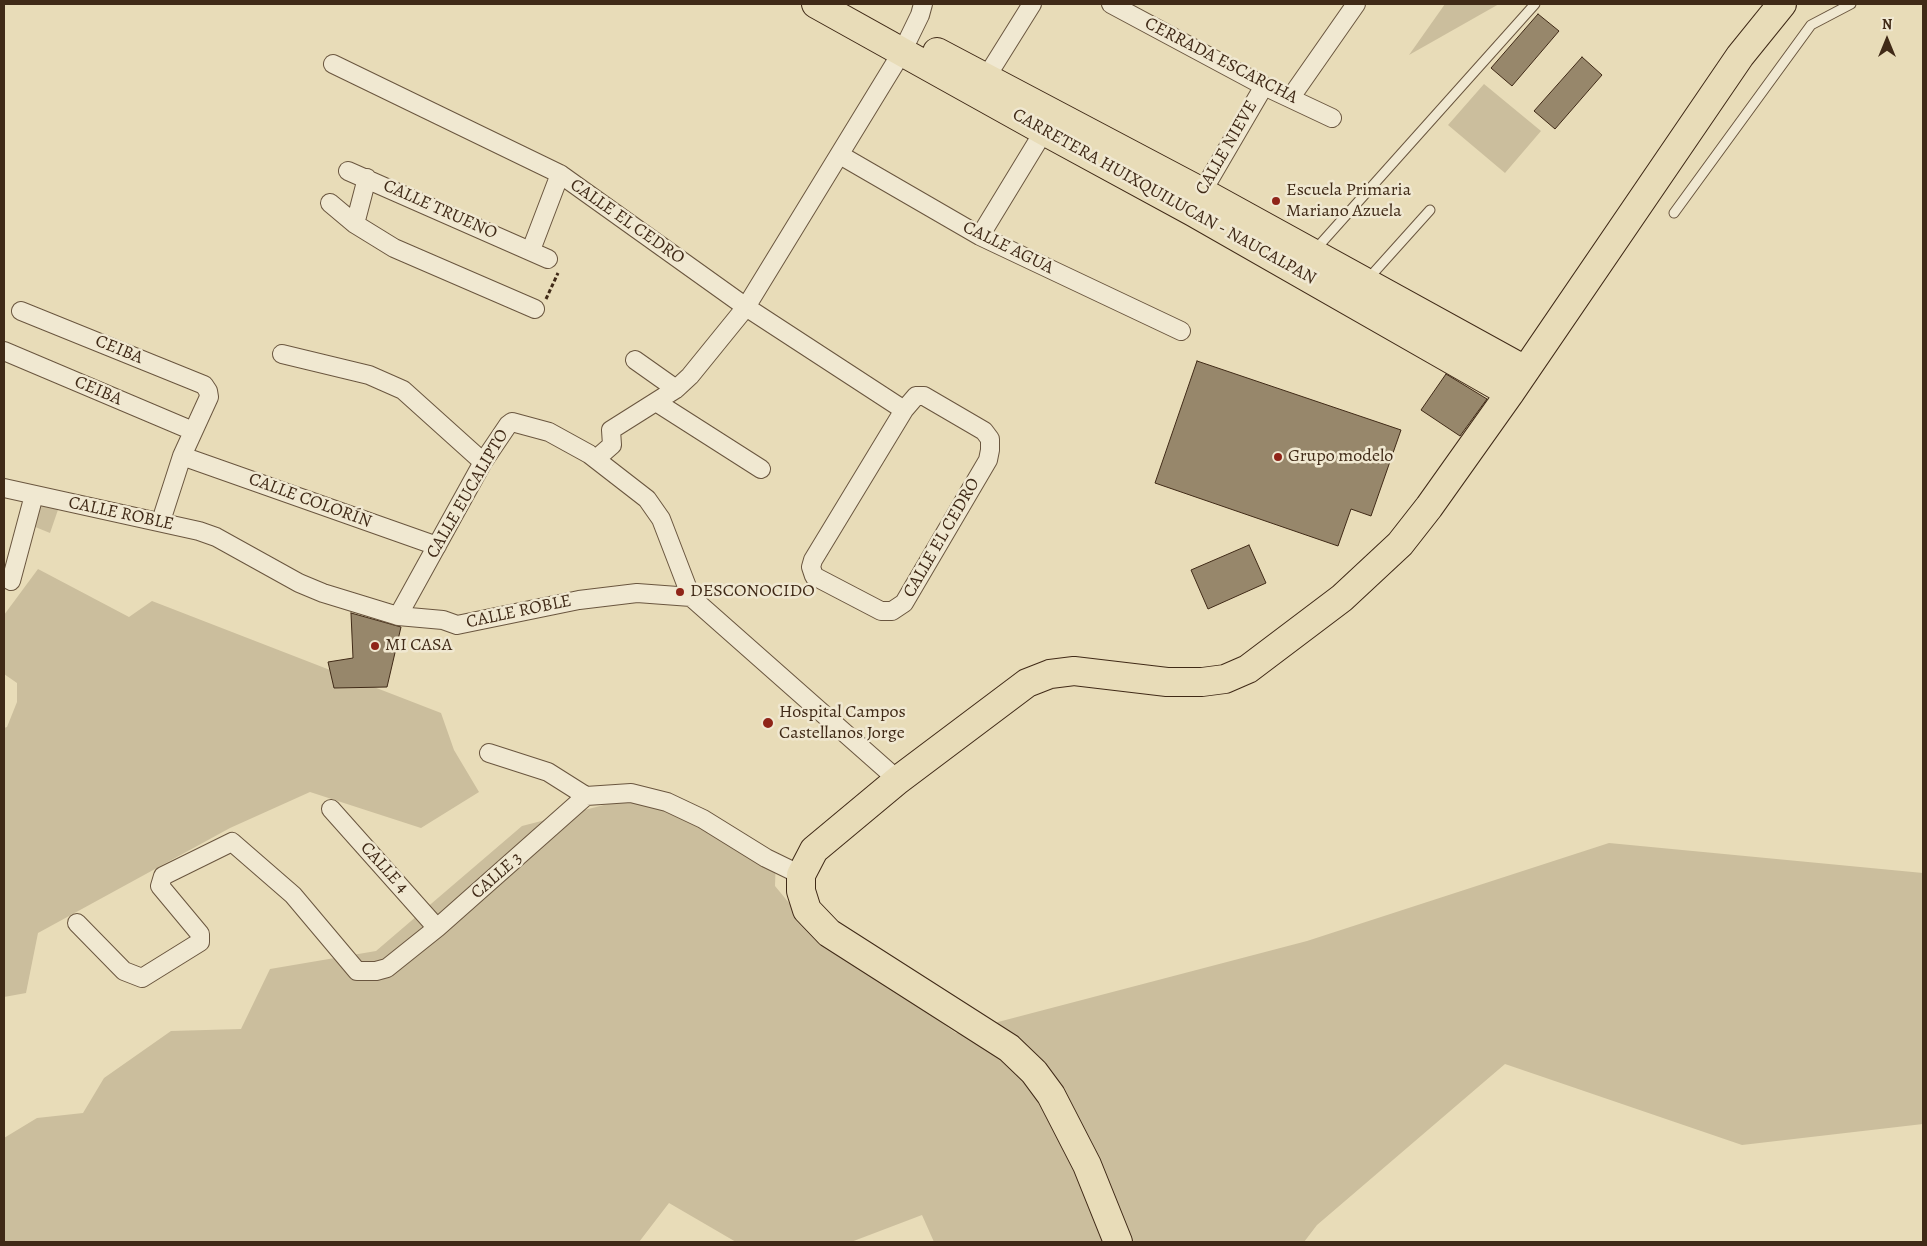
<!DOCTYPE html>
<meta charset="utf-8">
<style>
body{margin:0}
#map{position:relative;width:1927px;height:1246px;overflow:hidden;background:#e8dcb8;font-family:Alegreya,serif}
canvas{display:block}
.frame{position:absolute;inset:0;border:5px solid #402a17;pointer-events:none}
.north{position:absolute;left:1862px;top:15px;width:50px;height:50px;-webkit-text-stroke:4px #f0e8d1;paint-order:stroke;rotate:0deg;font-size:14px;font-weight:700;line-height:20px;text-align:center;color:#402a17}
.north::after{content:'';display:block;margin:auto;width:18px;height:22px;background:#402a17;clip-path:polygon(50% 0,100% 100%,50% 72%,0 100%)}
</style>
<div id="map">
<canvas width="1927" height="1246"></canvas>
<div class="frame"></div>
<div class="north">N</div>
</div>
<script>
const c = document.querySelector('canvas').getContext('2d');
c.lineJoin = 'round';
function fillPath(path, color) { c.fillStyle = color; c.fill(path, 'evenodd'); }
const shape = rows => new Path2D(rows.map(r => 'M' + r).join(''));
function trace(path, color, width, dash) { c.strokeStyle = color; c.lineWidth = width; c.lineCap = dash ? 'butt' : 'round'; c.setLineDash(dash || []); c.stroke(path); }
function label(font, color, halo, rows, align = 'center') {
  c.font = font + ' Alegreya,serif'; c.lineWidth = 5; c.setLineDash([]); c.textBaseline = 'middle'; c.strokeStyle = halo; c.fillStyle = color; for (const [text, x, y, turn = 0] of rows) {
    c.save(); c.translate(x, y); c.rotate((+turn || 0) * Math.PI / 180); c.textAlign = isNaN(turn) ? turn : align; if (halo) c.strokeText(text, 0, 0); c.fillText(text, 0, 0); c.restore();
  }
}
const green = shape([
 [1445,4,1499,4,1409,55],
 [1484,84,1541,131,1505,173,1448,125],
 [35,498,60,504,50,533,28,524],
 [38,569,129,617,152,601,441,713,454,750,479,792,421,828,310,792,230,828,38,933,26,993,4,997,4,728,7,727,17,702,17,683,4,674,4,615],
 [639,796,776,857,775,886,813,932,956,1033,1307,941,1609,843,1923,873,1923,1124,1742,1145,1505,1064,1317,1225,1304,1242,934,1242,922,1215,851,1242,736,1242,669,1203,639,1242,4,1242,4,1138,37,1118,83,1113,104,1078,171,1031,241,1029,270,969,376,951,522,826]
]);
const building = shape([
 [1538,14,1559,31,1512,86,1491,68,1538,14],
 [1582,57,1602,75,1555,129,1534,111,1582,57],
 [1197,361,1401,430,1371,516,1351,509,1338,546,1155,483,1197,361],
 [1446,374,1487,399,1460,436,1421,410,1446,374],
 [1249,545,1266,583,1208,609,1191,570,1249,545],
 [351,613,401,627,387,687,334,688,328,662,353,658,351,613]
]);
const path = shape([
 [546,299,558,273]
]);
const lane = shape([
 [1674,213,1811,25,1851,4],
 [1315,250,1535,4],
 [1368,279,1430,210]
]);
const street = shape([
 [1111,4,1264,86,1332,118],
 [333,64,560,174,746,307,904,410],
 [987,76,1032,4],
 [1291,97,1356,4],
 [840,155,980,236,1181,331],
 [348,171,548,259],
 [1198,199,1264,86],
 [330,203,355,224,394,248,535,309],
 [355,224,367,178],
 [980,236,1044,131],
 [531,250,560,174],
 [21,311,204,385,208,391,209,397,182,456,161,521],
 [4,351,193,431],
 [282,354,369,375,403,390,483,462],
 [635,360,676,389],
 [916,396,924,396,984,431,990,439,990,450,988,460,904,603,892,611,881,611,814,576,811,567,813,560,904,410,916,396],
 [656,402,761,469],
 [182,456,437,546],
 [596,459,612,445,611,430,676,389,690,376,746,307,902,52,920,15,923,4],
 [4,488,199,531,216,537,299,583,323,593,398,616,443,620,457,625,579,600,637,593,691,597,898,780],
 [11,581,34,495],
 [398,616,483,462,508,425,512,422,549,432,589,454,647,499,661,519,691,597],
 [489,753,548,772,586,796],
 [331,809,437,928],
 [77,923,124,971,142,978,200,942,200,934,160,886,163,876,232,842,293,895,357,971,376,971,387,968,437,928,586,796,631,793,667,802,703,819,766,858,801,875]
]);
const primary = shape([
 [816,4,1044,131,1193,212,1510,393],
 [937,52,1200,191,1525,370],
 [1118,1242,1087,1165,1051,1095,1034,1072,1009,1048,829,933,807,910,801,891,801,875,814,850,898,780,1027,683,1050,674,1074,671,1167,682,1202,682,1225,679,1248,669,1342,598,1400,544,1429,507,1510,393,1740,56,1782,4]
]);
const markers = [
 [1276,201,5,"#8f2418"],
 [1278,457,5,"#8f2418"],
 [680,592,5,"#8f2418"],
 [375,646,5,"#8f2418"],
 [768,723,6,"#8f2418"]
];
const streetNames = [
 ["CERRADA ESCARCHA",1221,61,27],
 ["CALLE NIEVE",1227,148,-60],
 ["CARRETERA HUIXQUILUCAN - NAUCALPAN",1164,197,29],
 ["CALLE TRUENO",440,210,24],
 ["CALLE EL CEDRO",627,222,35],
 ["CALLE AGUA",1008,248,26],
 ["CEIBA",119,350,22],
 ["CEIBA",98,391,23],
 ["CALLE EUCALIPTO",468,494,-60],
 ["CALLE COLORÍN",310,501,20],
 ["CALLE ROBLE",121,514,12],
 ["CALLE EL CEDRO",942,538,-60],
 ["CALLE ROBLE",519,612,-12],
 ["CALLE 4",384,868,48],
 ["CALLE 3",497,876,-41]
];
const poiNames = [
 ["Escuela Primaria",1286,191],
 ["Mariano Azuela",1286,212],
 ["Grupo modelo",1288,457],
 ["DESCONOCIDO",690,592],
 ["MI CASA",385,646],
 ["Hospital Campos",779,713],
 ["Castellanos Jorge",779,734]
];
fillPath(green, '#cbbe9d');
fillPath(building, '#97876b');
trace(building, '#402a17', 1);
trace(lane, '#6a563f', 11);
trace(street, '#6a563f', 20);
trace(primary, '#402a17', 30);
trace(path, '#402a17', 3, [4, 2.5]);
trace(lane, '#f0e8d1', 9);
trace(street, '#f0e8d1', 18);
trace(primary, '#e8dcb8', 28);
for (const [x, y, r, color] of markers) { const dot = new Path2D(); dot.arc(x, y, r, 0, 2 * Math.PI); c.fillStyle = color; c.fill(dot); trace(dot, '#f0e8d1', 2); }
label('18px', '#402a17', '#f0e8d1', streetNames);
label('18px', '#402a17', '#f0e8d1', poiNames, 'left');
</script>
